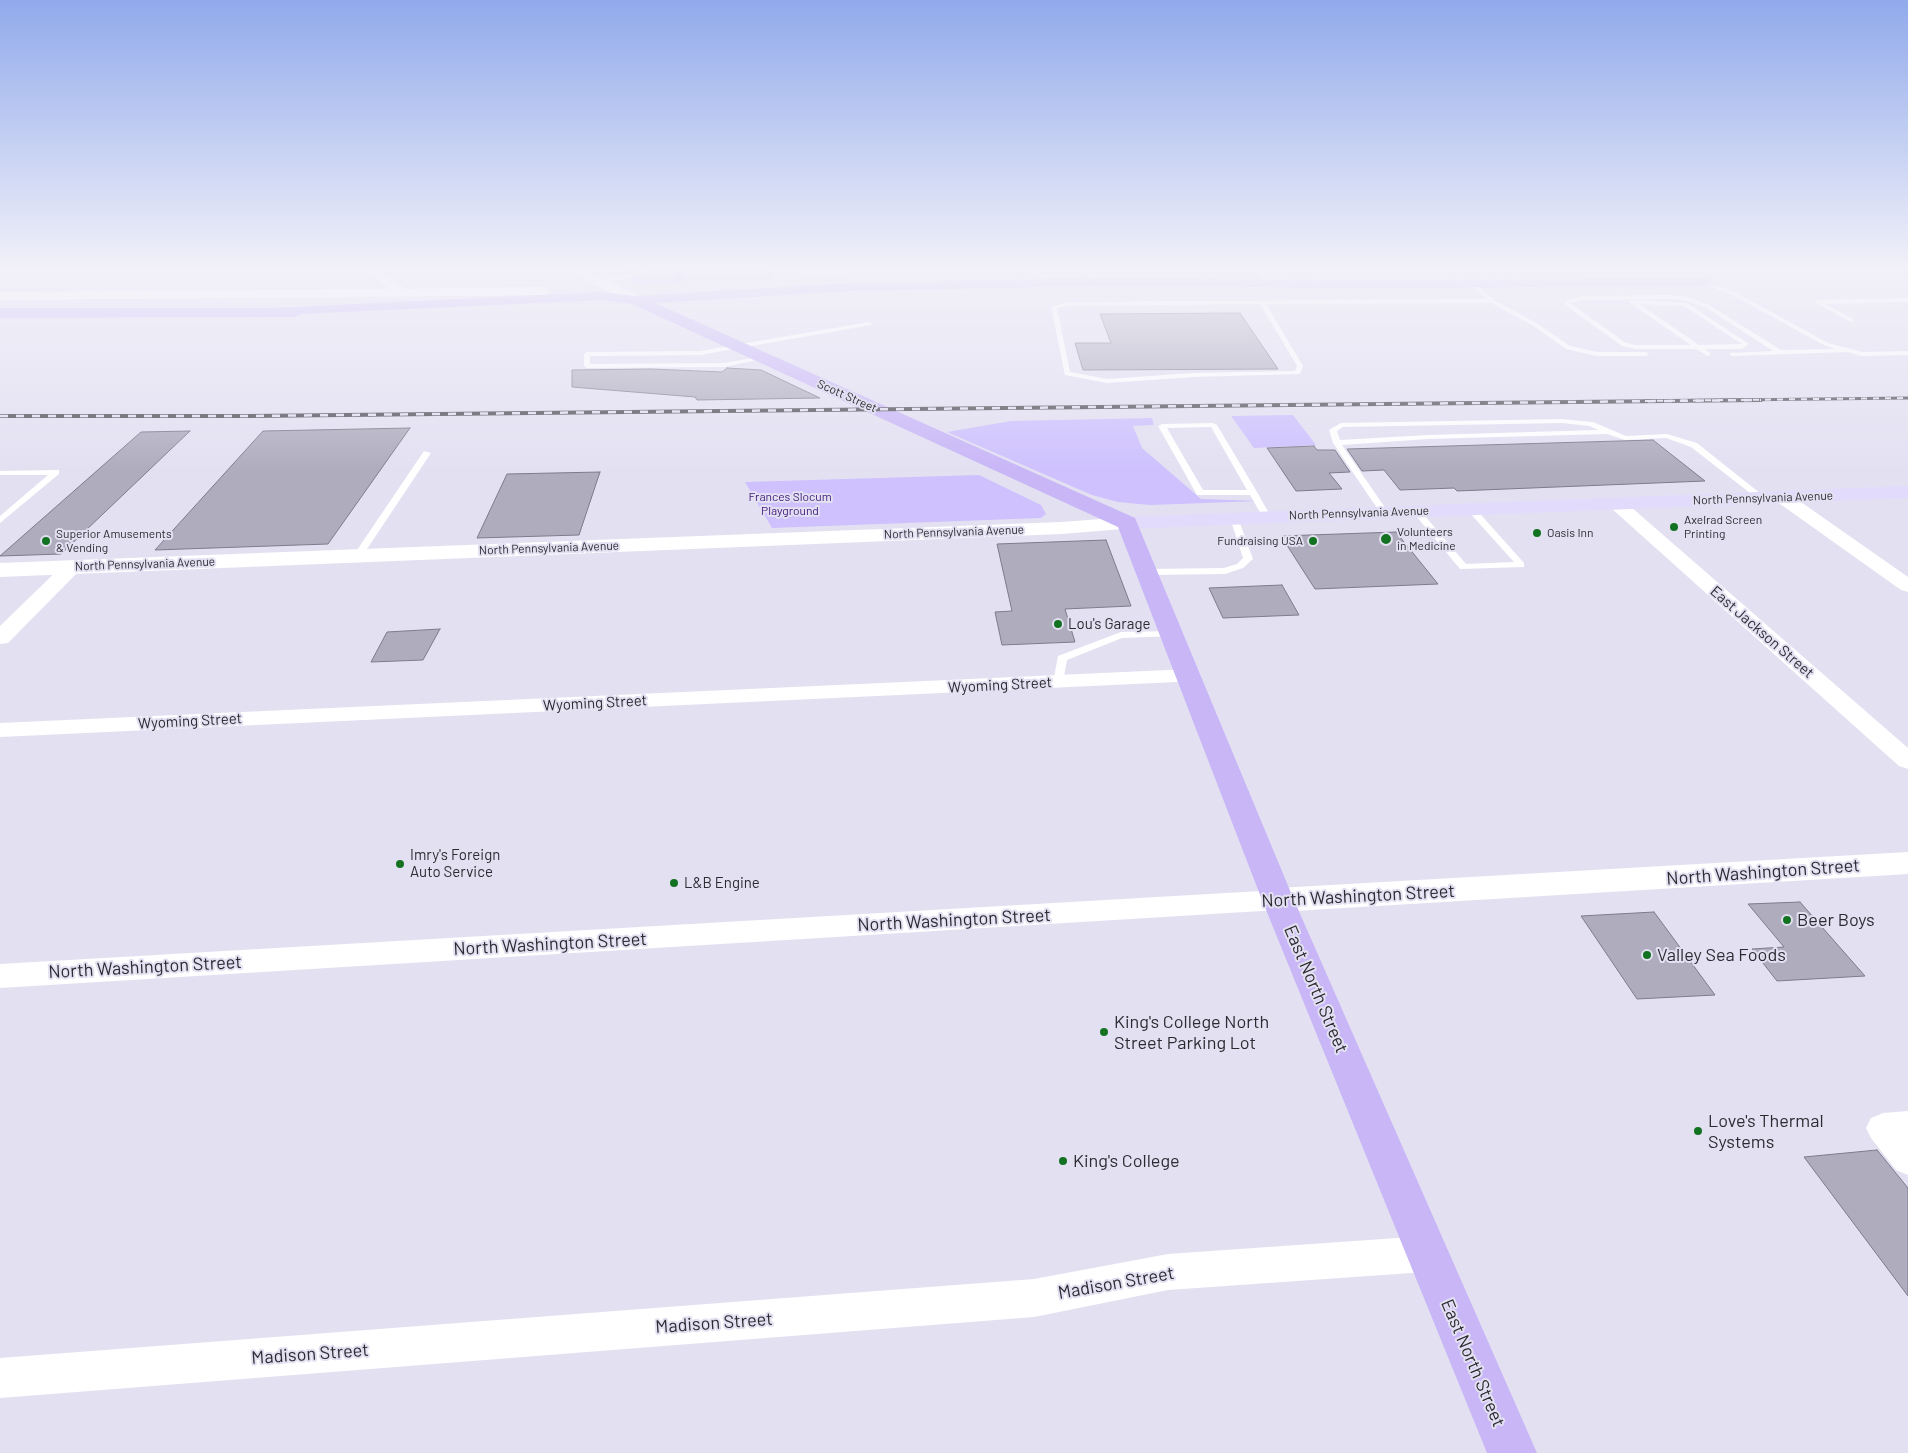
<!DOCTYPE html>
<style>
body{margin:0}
canvas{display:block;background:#e3e0f2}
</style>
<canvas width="1908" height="1453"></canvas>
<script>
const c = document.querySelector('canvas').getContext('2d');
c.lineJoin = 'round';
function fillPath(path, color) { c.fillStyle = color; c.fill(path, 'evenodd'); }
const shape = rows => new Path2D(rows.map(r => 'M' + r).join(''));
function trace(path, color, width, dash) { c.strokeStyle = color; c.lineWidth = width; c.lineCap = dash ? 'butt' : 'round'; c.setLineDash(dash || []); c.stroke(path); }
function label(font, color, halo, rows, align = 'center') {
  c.font = font + ' Barlow,sans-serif'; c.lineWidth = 4; c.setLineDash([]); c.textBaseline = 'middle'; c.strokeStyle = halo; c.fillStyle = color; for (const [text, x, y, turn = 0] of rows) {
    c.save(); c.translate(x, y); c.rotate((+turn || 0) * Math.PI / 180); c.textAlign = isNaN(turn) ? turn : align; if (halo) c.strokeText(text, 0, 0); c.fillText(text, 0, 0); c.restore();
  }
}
const green = shape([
 [624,267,769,267,771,281,628,284],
 [1293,415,1316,445,1254,448,1231,416],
 [1152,418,1154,425,1133,426,1142,448,1201,499,1260,501,1150,505,1118,502,1092,495,947,432,1011,421],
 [979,475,1041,505,1046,514,1041,518,772,528,745,482]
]);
const stream = shape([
 [678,267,679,279]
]);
const building = shape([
 [1240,313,1278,369,1083,370,1075,343,1111,343,1100,314,1240,313],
 [727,368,761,370,820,398,697,400,695,397,572,387,572,370,651,369,722,372,727,368],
 [410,428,328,544,155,550,263,431,410,428],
 [190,431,61,554,0,556,141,432,190,431],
 [1653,440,1705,481,1457,491,1454,488,1400,490,1384,470,1362,471,1347,449,1653,440],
 [1314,446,1317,450,1335,450,1350,472,1329,473,1342,489,1296,491,1267,448,1314,446],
 [600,472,579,535,477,538,507,474,600,472],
 [1396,532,1438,584,1315,589,1281,536,1396,532],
 [1106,540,1131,606,1065,609,1075,642,1002,645,995,612,1012,611,997,544,1106,540],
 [1282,585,1299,615,1223,618,1209,588,1282,585],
 [440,629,423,660,371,662,387,632,440,629],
 [1800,902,1865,976,1777,981,1752,949,1784,947,1748,904,1800,902],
 [1654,912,1715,995,1637,999,1581,916,1654,912],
 [1877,1150,1908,1188,1908,1296,1804,1157,1877,1150]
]);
const service = shape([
 [641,267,647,267,643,273,636,276,598,284,595,282,632,274,639,271,641,267],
 [794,267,800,267,801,270,835,270,833,267,839,267,840,270,930,267,838,274,799,274,794,267],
 [1025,267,1031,267,1033,271,1040,273,1045,284,1041,284,1036,275,1029,273,1025,267],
 [1082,267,1261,267,1269,283,1264,284,1257,270,1088,270,1098,282,1095,284,1082,267],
 [1286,267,1451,267,1452,268,1449,270,1376,272,1286,267],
 [1529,267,1495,271,1492,269,1495,267,1529,267],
 [1704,281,1708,281,1742,296,1828,343,1862,352,1908,351,1908,355,1862,356,1848,352,1732,356,1730,355,1730,353,1773,351,1705,307,1687,301,1671,299,1582,300,1570,303,1626,343,1636,345,1691,345,1630,303,1629,302,1632,300,1687,303,1749,344,1742,349,1705,349,1711,354,1708,356,1696,349,1636,349,1622,346,1564,304,1566,301,1582,296,1671,295,1688,297,1709,305,1781,350,1835,349,1824,345,1738,298,1704,283,1704,281],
 [1639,304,1684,306,1742,344,1699,345,1639,304],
 [1473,282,1494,300,1538,324,1570,346,1597,352,1646,352,1649,354,1646,356,1597,356,1566,349,1534,326,1491,303,1266,304,1303,366,1300,374,1193,377,1107,383,1065,375,1051,307,1067,302,1487,299,1471,285,1473,282],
 [1260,304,1297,366,1295,371,1193,373,1107,379,1070,372,1057,308,1067,306,1260,304],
 [1908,298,1908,302,1825,304,1853,319,1853,321,1851,322,1814,302,1817,300,1908,298],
 [869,322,872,324,871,325,700,355,590,356,590,364,724,363,763,356,766,358,724,367,587,368,584,366,584,354,587,352,700,351,869,322],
 [1562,419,1593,422,1626,436,1667,434,1697,443,1766,498,1765,500,1759,500,1691,447,1666,438,1625,440,1607,434,1428,439,1342,445,1388,512,1384,515,1381,514,1333,443,1329,430,1341,423,1562,419],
 [1562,423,1589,426,1598,430,1428,435,1340,440,1337,431,1343,427,1562,423],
 [1213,423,1217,425,1257,492,1271,517,1270,519,1264,519,1250,495,1197,495,1158,426,1162,424,1213,423],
 [1211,427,1247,490,1203,490,1167,428,1211,427],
 [424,451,431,453,361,558,355,558,353,556,424,451],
 [56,470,59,470,59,474,0,523,0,516,48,475,0,475,0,471,56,470],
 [1471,506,1474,507,1524,563,1524,567,1460,569,1412,511,1416,508,1419,509,1466,564,1514,562,1468,511,1468,507,1471,506],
 [1234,515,1238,518,1253,559,1243,568,1225,574,1147,575,1142,572,1147,569,1224,568,1237,564,1243,558,1230,518,1234,515],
 [1172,631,1176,632,1177,634,1176,636,1122,638,1067,660,1063,682,1058,685,1053,682,1058,656,1121,632,1172,631]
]);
const minor = shape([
 [360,267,374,267,405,289,544,287,550,291,544,295,0,300,0,292,389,289,360,267],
 [1782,492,1788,493,1908,577,1908,592,1901,590,1776,501,1773,497,1776,493,1782,492],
 [1617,499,1623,500,1908,748,1908,769,1899,766,1611,508,1608,504,1611,500,1617,499],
 [72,561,79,563,82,567,79,571,8,643,0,644,0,626,65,563,72,561],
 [1190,669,1198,671,1201,676,1198,681,0,737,0,723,1190,669],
 [1278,890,1288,893,1292,900,1288,907,1278,910,0,988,0,964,1278,890],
 [1908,1111,1908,1175,1896,1170,1871,1138,1866,1128,1871,1118,1883,1113,1908,1111],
 [1426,1236,1439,1241,1445,1254,1439,1267,1426,1272,1168,1290,1034,1317,0,1398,0,1358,1034,1279,1168,1254,1426,1236]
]);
const tertiary = shape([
 [561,267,579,267,640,297,642,300,640,303,630,303,561,267],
 [1127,517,1135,518,1138,523,1135,528,1062,534,0,577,0,563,1062,522,1127,517],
 [1908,852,1908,874,1278,912,1266,908,1262,900,1266,892,1278,888,1908,852]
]);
const secondary = shape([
 [1706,278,1760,283,1908,284,1908,292,1760,291,1701,285,1699,282,1706,278],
 [1908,486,1908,498,1127,529,1119,528,1116,523,1119,518,1127,517,1908,486]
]);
const primary = shape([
 [1089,278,1386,280,1706,278,1713,282,1706,286,1386,288,1089,286,850,291,655,303,1135,518,1294,900,1537,1453,1487,1453,1262,900,1118,527,632,304,602,300,301,314,295,317,0,318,0,308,273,308,602,292,636,296,850,283,1089,278]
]);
const railFar1 = shape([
 [1645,401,1908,398]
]);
const rail = shape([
 [0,416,249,416,1761,400]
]);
const markers = [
 [1674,527,5,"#137221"],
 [1537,533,5,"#137221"],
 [1386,539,6,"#137221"],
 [46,541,5,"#137221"],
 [1313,541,5,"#137221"],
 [1058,624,5,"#137221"],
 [400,864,5,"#137221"],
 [674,883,5,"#137221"],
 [1787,920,5,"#137221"],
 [1647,955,5,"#137221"],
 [1104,1032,5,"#137221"],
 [1698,1131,5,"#137221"],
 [1063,1161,5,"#137221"]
];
const farStreetnames = [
 ["Scott Street",847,396,24],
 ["North Pennsylvania Avenue",1763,498,-2],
 ["North Pennsylvania Avenue",1359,513,-2],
 ["North Pennsylvania Avenue",954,532,-2],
 ["North Pennsylvania Avenue",549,548,-2],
 ["North Pennsylvania Avenue",145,564,-2]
];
const farParknames = [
 ["Frances Slocum",790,497],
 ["Playground",790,511]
];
const farPoinames = [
 ["Axelrad Screen",1684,520],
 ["Printing",1684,534],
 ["Volunteers",1397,532],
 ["in Medicine",1397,546],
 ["Oasis Inn",1547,533],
 ["Superior Amusements",56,534],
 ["& Vending",56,548],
 ["Fundraising USA",1303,541,"right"]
];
const poiNames = [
 ["Lou's Garage",1068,624],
 ["Imry's Foreign",410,855],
 ["Auto Service",410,872],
 ["L&B Engine",684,883]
];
const streetNames = [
 ["East Jackson Street",1762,632,41],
 ["Wyoming Street",1000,685,-3],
 ["Wyoming Street",595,703,-3],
 ["Wyoming Street",190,721,-3]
];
const nearStreetnames = [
 ["North Washington Street",1763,872,-4],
 ["North Washington Street",1358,896,-3],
 ["North Washington Street",954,920,-3],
 ["North Washington Street",550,944,-3],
 ["North Washington Street",145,967,-3],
 ["East North Street",1316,989,67],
 ["Madison Street",1116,1283,-10],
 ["Madison Street",714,1323,-4],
 ["Madison Street",310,1354,-4],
 ["East North Street",1473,1363,67]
];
const nearPoinames = [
 ["Beer Boys",1797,920],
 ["Valley Sea Foods",1657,955],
 ["King's College North",1114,1022],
 ["Street Parking Lot",1114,1043],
 ["Love's Thermal",1708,1121],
 ["Systems",1708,1142],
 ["King's College",1073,1161]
];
fillPath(green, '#cec1fe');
trace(stream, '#b09bf0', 5);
fillPath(building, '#afacbe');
trace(building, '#7f7b8c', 1);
fillPath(service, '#fff');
fillPath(minor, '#fff');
fillPath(tertiary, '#fff');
fillPath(secondary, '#e3dbfb');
fillPath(primary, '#c8b6f7');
trace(railFar1, '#4f4d56', 3);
trace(rail, '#4f4d56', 4);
trace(railFar1, '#e3e0f2', 2, [6]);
trace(rail, '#e3e0f2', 2.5, [8]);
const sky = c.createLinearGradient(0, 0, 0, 471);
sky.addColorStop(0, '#91aaeb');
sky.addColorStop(0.57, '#f2f1f9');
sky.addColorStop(1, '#f2f1f900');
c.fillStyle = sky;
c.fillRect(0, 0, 1908, 471);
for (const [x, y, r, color] of markers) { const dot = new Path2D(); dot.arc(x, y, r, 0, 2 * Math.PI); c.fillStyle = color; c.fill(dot); trace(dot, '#e3e0f2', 2); }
label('12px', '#2d2b32', '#e3e0f2', farStreetnames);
label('12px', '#3f1779', '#e3e0f2', farParknames);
label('12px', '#2d2b32', '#e3e0f2', farPoinames, 'left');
label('15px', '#2d2b32', '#e3e0f2', poiNames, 'left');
label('15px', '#2d2b32', '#e3e0f2', streetNames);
label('18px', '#2d2b32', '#e3e0f2', nearStreetnames);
label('18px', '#2d2b32', '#e3e0f2', nearPoinames, 'left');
</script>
